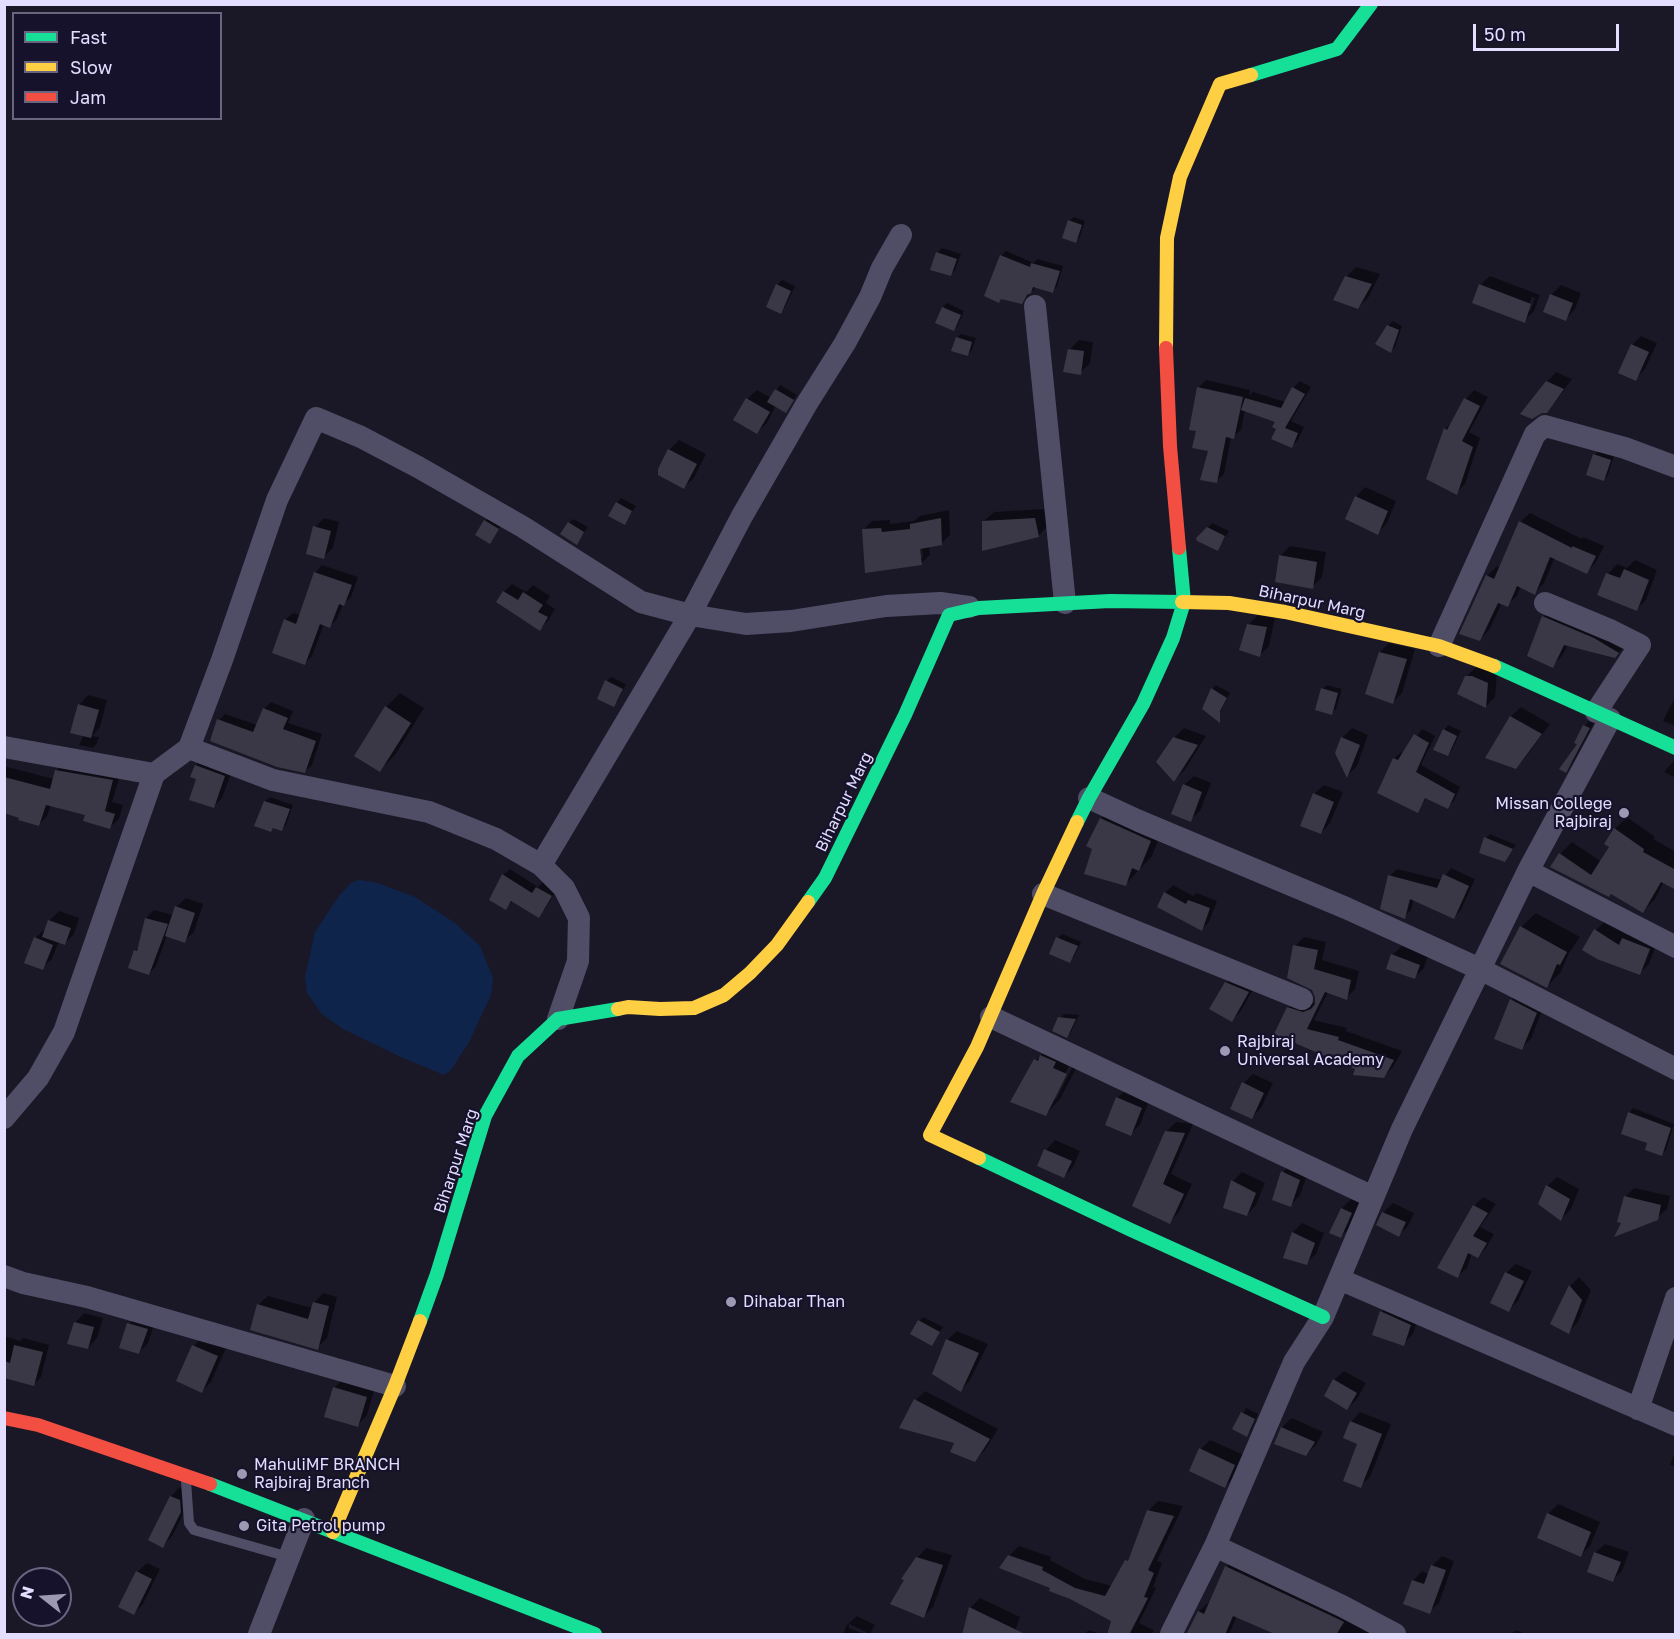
<!DOCTYPE html>
<style>
body{margin:0}
#map{position:relative;width:1680px;height:1639px;overflow:hidden;background:#1a1826;font-family:"Golos Text",sans-serif}
canvas{display:block}
.frame{position:absolute;inset:0;border:6px solid #e3deff;pointer-events:none}
.legend{position:absolute;left:12px;top:12px;width:210px;height:108px;box-sizing:border-box;background:#17122c;border:2px solid #696480;margin:0;padding:8px 10px;list-style:none;font-size:18px;color:#e3deff}
.legend li{display:flex;align-items:center;gap:12px;height:30px}
.legend b{width:30px;border:2px solid #696480}
.north{position:absolute;left:12px;top:1567px;width:60px;height:60px;box-sizing:border-box;background:#17122c;border:2px solid #696480;border-radius:50%;rotate:287deg;font-size:16px;font-weight:700;line-height:24px;text-align:center;color:#e3deff}
.north::after{content:'';display:block;margin:auto;width:21px;height:27px;background:#9d99b3;clip-path:polygon(50% 0,100% 100%,50% 72%,0 100%)}
.scale{position:absolute;left:1473px;top:24px;width:146px;height:27px;box-sizing:border-box;border:3px solid #e3deff;border-top:0;padding-left:8px;font-size:18px;line-height:21px;white-space:nowrap;color:#e3deff;-webkit-text-stroke:4px #17122c;paint-order:stroke}
</style>
<div id="map">
<canvas width="1680" height="1639"></canvas>
<div class="frame"></div>
<ul class="legend">
<li><b style="height:8px;background:#16e098"></b>Fast</li>
<li><b style="height:8px;background:#ffcf43"></b>Slow</li>
<li><b style="height:8px;background:#f24e42"></b>Jam</li>
</ul>
<div class="north">N</div>
<div class="scale">50 m</div>
</div>
<script>
const c = document.querySelector('canvas').getContext('2d');
c.lineJoin = 'round';
function fillPath(path, color) { c.fillStyle = color; c.fill(path, 'evenodd'); }
const shape = rows => new Path2D(rows.map(r => 'M' + r).join(''));
function trace(path, color, width, dash) { c.strokeStyle = color; c.lineWidth = width; c.lineCap = dash ? 'butt' : 'round'; c.setLineDash(dash || []); c.stroke(path); }
function label(font, color, halo, rows, align = 'center') {
  c.font = font + ' "Golos Text",sans-serif'; c.lineWidth = 4.5; c.setLineDash([]); c.textBaseline = 'middle'; c.strokeStyle = halo; c.fillStyle = color; for (const [text, x, y, turn = 0] of rows) {
    c.save(); c.translate(x, y); c.rotate((+turn || 0) * Math.PI / 180); c.textAlign = isNaN(turn) ? turn : align; if (halo) c.strokeText(text, 0, 0); c.fillText(text, 0, 0); c.restore();
  }
}
const water = shape([
 [358,880,375,882,415,897,455,923,480,946,493,978,491,995,469,1042,451,1070,444,1075,403,1058,343,1029,322,1014,307,993,305,977,315,932,339,896,351,883]
]);
const shadow = shape([
 [1074,217,1085,221,1080,237,1075,241,1069,221],
 [942,248,961,254,955,270,951,275,937,253],
 [1006,251,1034,263,1037,259,1063,266,1057,287,1053,291,1036,287,1022,302,985,295,1002,255],
 [1356,267,1380,274,1368,298,1358,307,1346,277],
 [1490,276,1540,295,1534,311,1524,321,1480,285],
 [1532,297,1535,298,1530,311,1527,311],
 [782,280,795,286,785,307,781,312,768,306,777,285],
 [1561,285,1581,293,1575,309,1566,319,1551,295],
 [947,303,964,311,958,325,954,330,943,307],
 [1393,321,1402,326,1395,347,1391,351,1388,326],
 [961,334,976,338,972,350,968,355,957,338],
 [1641,336,1657,343,1645,369,1635,379,1632,345],
 [1079,340,1093,342,1090,363,1080,373,1069,350],
 [1556,372,1572,379,1556,401,1546,411,1547,382],
 [1206,380,1250,390,1249,396,1253,392,1286,402,1293,388,1300,381,1311,387,1291,421,1304,427,1298,440,1292,446,1278,428,1277,421,1245,410,1241,430,1233,437,1231,437,1224,474,1216,481,1210,450,1198,430,1198,388],
 [780,385,797,395,786,411,776,405,767,423,757,432,747,399,757,390,771,398],
 [1474,390,1488,397,1469,432,1480,438,1465,484,1456,493,1445,429,1453,421,1466,399],
 [679,440,706,454,694,478,684,487,657,473,669,450],
 [1598,451,1614,456,1608,475,1604,480,1594,455],
 [1365,487,1396,501,1387,523,1378,533,1356,497],
 [621,498,636,506,624,523,617,503],
 [1044,509,1048,526,1038,536,984,521,994,512],
 [949,510,950,535,942,543,929,546,930,555,921,563,863,530,872,521,890,520,890,524,914,521,920,516],
 [921,541,923,558,920,558,918,542],
 [1530,513,1582,539,1583,537,1604,546,1596,562,1587,572,1555,557,1544,583,1535,593,1521,586,1517,596,1507,605,1502,603,1489,630,1480,639,1487,576,1497,566,1500,568,1520,522],
 [490,517,502,524,490,542,485,521],
 [324,518,339,522,333,548,323,557,315,527],
 [573,519,588,527,576,543,569,523],
 [1212,523,1229,531,1218,549,1198,538],
 [1290,546,1326,552,1322,577,1312,587,1280,556],
 [1635,560,1657,570,1646,600,1637,609,1608,574,1617,564,1627,568],
 [322,565,358,577,351,597,343,604,337,619,330,626,324,624,312,656,305,663,285,620,293,613,300,615,315,573],
 [512,584,526,592,533,585,550,596,546,603,555,609,548,621,540,629,504,592],
 [1553,608,1624,647,1615,657,1568,645,1562,656,1552,666,1543,617],
 [1258,615,1275,618,1269,646,1260,655,1248,625],
 [1389,643,1415,649,1402,693,1393,702,1380,652],
 [1476,667,1497,673,1495,697,1486,706,1466,677],
 [611,677,626,684,618,701,613,705,607,681],
 [1216,685,1230,693,1220,713,1212,689],
 [1327,685,1342,689,1336,709,1331,713,1322,689],
 [400,693,424,708,395,755,380,770,386,707],
 [88,695,107,700,100,727,92,736,99,737,97,743,93,748,79,745,84,735,79,705],
 [1676,695,1676,726,1663,721],
 [271,702,293,711,288,723,322,734,312,765,305,771,219,720,225,714,257,725,264,709],
 [1521,707,1550,724,1526,757,1516,767,1487,757,1511,716],
 [1591,719,1595,721,1572,764,1565,771,1579,744,1585,726],
 [1448,725,1461,731,1452,750,1447,755,1444,730],
 [1184,728,1206,736,1184,771,1174,780,1174,738],
 [1352,728,1368,735,1357,766,1348,775,1342,738],
 [1422,729,1435,736,1421,765,1460,787,1454,801,1447,807,1427,797,1417,811,1394,759,1401,752,1404,754],
 [204,757,233,768,222,798,214,806,198,778,196,765],
 [1676,758,1676,778,1664,772],
 [65,762,121,772,112,802,123,805,119,819,110,827,87,814,51,805,47,816,39,825,4,812,4,766,54,779,56,771],
 [1194,776,1211,783,1200,811,1190,820,1184,785],
 [1324,785,1343,792,1330,823,1321,833,1314,794],
 [270,797,293,805,286,825,282,829,256,825,265,801],
 [1114,805,1163,827,1152,856,1125,885,1101,819],
 [1627,817,1655,837,1653,839,1676,852,1676,889,1664,882,1655,899,1643,911,1560,854,1572,842,1602,862,1611,847,1615,829],
 [1490,834,1516,845,1505,860,1486,838],
 [1451,868,1475,879,1461,910,1454,917,1414,899,1411,910,1404,917,1390,876,1397,869,1442,880],
 [510,869,538,887,544,881,557,889,545,909,539,916,513,901,506,908,503,875],
 [1173,885,1193,896,1197,893,1217,901,1209,922,1202,929,1159,906,1165,893],
 [186,898,203,904,194,932,184,941,167,935,156,966,149,974,135,951,139,947,146,918,154,910,173,915,176,907],
 [59,911,79,918,74,934,65,943,59,941,52,959,42,968,35,938,45,929,47,929,49,921],
 [1536,913,1580,937,1569,953,1561,972,1547,986,1521,927],
 [1605,921,1627,935,1633,930,1658,940,1649,964,1640,973,1596,930],
 [1062,934,1081,942,1074,957,1070,961,1058,938],
 [1304,937,1326,942,1322,960,1359,971,1355,989,1346,998,1328,992,1314,1020,1347,1028,1346,1031,1402,1051,1393,1067,1384,1076,1357,1068,1276,1033,1288,1008,1297,999,1313,1004,1316,1003,1317,996,1295,946],
 [1402,946,1428,956,1424,968,1414,978,1392,955],
 [1235,973,1257,982,1241,1011,1232,1020,1226,983],
 [1521,991,1545,1003,1531,1039,1521,1048,1511,1000],
 [1064,1014,1079,1015,1071,1032,1067,1036,1060,1018],
 [1050,1046,1081,1059,1060,1099,1046,1114,1036,1060],
 [1069,1066,1072,1068,1056,1099,1053,1099],
 [1253,1074,1273,1083,1261,1108,1252,1117,1244,1083],
 [1127,1089,1150,1098,1140,1125,1130,1134,1117,1098],
 [1633,1108,1674,1124,1666,1150,1662,1154,1649,1142,1629,1113],
 [1176,1122,1193,1124,1171,1174,1192,1184,1179,1212,1170,1222,1134,1205,1166,1132],
 [1055,1140,1080,1151,1073,1167,1064,1177,1039,1165,1046,1150],
 [1292,1163,1309,1170,1300,1195,1291,1205,1283,1172],
 [1242,1172,1265,1183,1256,1205,1247,1215,1233,1181],
 [1557,1177,1579,1189,1571,1209,1561,1219,1547,1186],
 [1634,1188,1670,1196,1667,1209,1657,1218,1623,1222,1625,1197],
 [1483,1197,1496,1204,1480,1227,1494,1234,1486,1248,1478,1257,1472,1253,1467,1268,1458,1276,1474,1206],
 [1351,1199,1361,1203,1351,1227,1341,1236,1342,1208],
 [1393,1203,1414,1213,1408,1226,1399,1235,1383,1213],
 [1302,1223,1324,1233,1316,1254,1306,1263,1285,1257,1293,1232],
 [1516,1264,1532,1271,1518,1301,1509,1310,1506,1273],
 [1579,1277,1591,1290,1578,1322,1569,1332,1552,1324,1570,1286],
 [323,1293,337,1297,327,1338,317,1348,258,1305,268,1296,312,1308,314,1303],
 [1391,1303,1419,1315,1413,1334,1403,1344,1381,1312],
 [84,1313,103,1318,97,1338,88,1348,75,1323],
 [138,1314,156,1319,148,1343,139,1353,129,1324],
 [923,1317,943,1327,932,1344,919,1321],
 [957,1331,988,1344,970,1380,961,1390,947,1340],
 [4,1336,20,1341,23,1338,49,1345,41,1377,34,1384,4,1376],
 [203,1336,227,1346,211,1382,202,1391,178,1381,194,1346],
 [1344,1371,1366,1383,1357,1399,1347,1408,1334,1380],
 [344,1378,375,1387,367,1415,358,1425,334,1388],
 [925,1391,998,1429,985,1450,975,1460,916,1400],
 [1246,1408,1258,1414,1251,1431,1247,1435,1234,1429],
 [1360,1412,1391,1424,1370,1477,1360,1486,1359,1443,1351,1422],
 [1292,1418,1323,1432,1316,1445,1306,1455,1276,1443,1282,1427],
 [1210,1440,1244,1455,1234,1477,1225,1486,1201,1449],
 [1676,1449,1676,1467,1670,1465],
 [180,1487,190,1501,172,1536,163,1546,171,1496],
 [1158,1501,1183,1506,1157,1561,1162,1563,1153,1587,1156,1588,1139,1623,1154,1630,1152,1634,1108,1634,1113,1620,1052,1588,1009,1556,1019,1546,1051,1557,1050,1560,1085,1579,1112,1586,1131,1557,1148,1511],
 [1558,1504,1600,1522,1590,1546,1581,1555,1548,1514],
 [1605,1544,1629,1552,1622,1571,1613,1580,1595,1553],
 [926,1548,952,1555,933,1607,923,1617,917,1558],
 [1442,1556,1454,1561,1439,1603,1429,1612,1413,1581,1422,1571,1429,1574,1432,1566],
 [1236,1557,1376,1634,1278,1634,1237,1616,1229,1634,1196,1634,1189,1631,1199,1611,1209,1602,1211,1603,1227,1567],
 [147,1563,160,1569,143,1604,134,1613,137,1572],
 [980,1598,1020,1617,1014,1634,970,1608],
 [857,1616,875,1625,870,1634,849,1624,849,1628,864,1634,843,1634,847,1625],
 [1089,1630,1101,1634,1084,1634],
 [1516,1630,1526,1634,1511,1634]
]);
const building = shape([
 [1068,220,1082,225,1076,243,1062,238],
 [936,252,957,259,951,276,930,270],
 [1000,255,1030,267,1031,263,1060,271,1053,293,1033,287,1031,293,1027,295,1022,304,1001,299,999,303,984,296],
 [1345,276,1372,284,1358,309,1333,300],
 [776,284,791,291,781,314,766,307],
 [1479,284,1531,304,1525,323,1472,303],
 [1550,294,1573,303,1566,321,1543,312],
 [942,307,961,315,954,331,935,323],
 [1387,325,1399,330,1391,353,1375,344],
 [956,337,972,342,968,356,951,351],
 [1631,344,1649,352,1636,381,1618,373],
 [1068,349,1084,351,1081,375,1063,372],
 [1546,381,1564,389,1547,413,1542,413,1532,419,1520,414],
 [1197,387,1243,397,1234,439,1226,437,1217,483,1200,480,1208,451,1192,448,1196,431,1189,430],
 [1292,387,1305,394,1285,428,1298,433,1292,448,1271,439,1276,429,1272,427,1275,422,1241,410,1245,398,1281,408],
 [775,389,794,400,786,413,767,402],
 [746,398,770,412,757,434,733,420],
 [1464,398,1480,406,1462,441,1473,447,1457,495,1426,479,1444,428,1447,430],
 [668,449,697,464,684,489,658,475,658,469],
 [1593,454,1611,460,1604,481,1586,475],
 [1355,496,1388,511,1378,535,1345,519],
 [616,502,632,511,625,525,608,516],
 [941,518,942,545,920,549,922,565,865,573,862,529,881,528,882,532,910,529,910,524],
 [1035,518,1039,537,982,551,982,521],
 [484,520,499,529,490,544,475,535],
 [1519,521,1572,548,1572,546,1596,556,1587,574,1550,557,1535,595,1517,586,1508,607,1498,603,1480,641,1459,634,1486,575,1494,579],
 [568,522,584,532,577,545,560,534],
 [313,526,331,531,324,559,306,554],
 [1207,527,1225,536,1218,551,1197,541,1196,538],
 [1279,555,1317,562,1313,589,1275,582],
 [1624,569,1649,580,1637,611,1597,595,1606,573,1620,578],
 [314,572,352,585,344,606,339,604,330,628,320,624,305,665,272,653,284,619,296,624],
 [503,591,518,600,523,592,543,605,538,612,548,617,540,631,496,602],
 [1542,616,1594,638,1619,653,1615,658,1564,645,1553,668,1527,656],
 [1247,624,1267,627,1260,657,1239,650],
 [1379,652,1407,659,1393,704,1365,694],
 [1465,676,1472,676,1488,683,1486,708,1457,694],
 [605,680,623,689,614,707,597,699],
 [1211,688,1227,698,1220,711,1220,723,1202,709],
 [1321,688,1338,693,1332,715,1315,710],
 [78,704,99,710,91,738,70,733],
 [385,706,411,723,380,772,354,756],
 [263,708,288,718,283,729,316,741,305,773,277,767,210,741,217,719,253,732],
 [1510,716,1542,734,1516,769,1485,758],
 [1583,725,1590,728,1566,773,1559,769,1577,744,1574,743],
 [1443,729,1457,736,1448,756,1433,750],
 [1414,734,1429,743,1416,772,1455,794,1448,809,1425,798,1418,813,1377,793,1393,758,1398,760],
 [1173,737,1198,745,1174,782,1156,762],
 [1341,737,1360,745,1347,778,1335,753],
 [195,765,225,776,214,808,189,800,196,779,190,777],
 [55,770,113,780,105,811,115,814,110,829,83,821,85,815,46,805,39,826,18,820,19,818,4,813,4,777,50,789],
 [1183,784,1202,792,1191,822,1171,814],
 [1313,793,1334,802,1321,834,1300,826],
 [264,801,290,809,282,831,273,828,271,832,254,826],
 [1100,818,1151,841,1139,871,1132,868,1126,886,1084,874,1092,849,1086,846],
 [1614,828,1644,849,1643,852,1676,870,1676,890,1661,882,1643,913,1611,894,1609,897,1550,867,1559,853,1591,875,1609,847,1604,844],
 [1484,837,1513,849,1505,862,1479,853],
 [502,874,532,893,536,887,552,896,539,918,511,901,506,910,489,900],
 [1443,874,1469,886,1454,919,1410,899,1405,919,1380,909,1388,875,1437,888],
 [1164,892,1186,904,1188,900,1210,908,1202,931,1157,907],
 [175,906,195,913,185,943,165,936],
 [145,918,168,924,149,975,128,968,134,950,137,951],
 [48,920,71,928,65,945,42,937],
 [1520,926,1567,952,1560,965,1557,964,1547,988,1500,964],
 [1594,929,1619,945,1622,938,1650,949,1640,975,1597,959,1582,950],
 [34,937,53,945,43,970,24,963],
 [1056,937,1078,946,1070,963,1049,954],
 [1293,945,1318,950,1314,969,1351,980,1347,1000,1325,992,1307,1029,1339,1037,1338,1040,1394,1060,1384,1078,1353,1075,1355,1069,1274,1034,1287,1007,1303,1012,1311,1009,1315,1004,1315,997,1312,990,1287,978],
 [1391,954,1420,965,1415,979,1386,969],
 [1225,982,1249,992,1232,1022,1209,1009],
 [1510,999,1537,1013,1522,1050,1494,1039],
 [1058,1017,1076,1019,1067,1038,1052,1031],
 [1040,1055,1056,1062,1053,1068,1067,1074,1046,1116,1010,1102,1034,1059,1038,1061],
 [1242,1082,1264,1093,1252,1119,1230,1109],
 [1116,1097,1142,1108,1131,1136,1105,1125],
 [1628,1112,1671,1128,1662,1156,1645,1150,1647,1143,1621,1134],
 [1165,1131,1185,1133,1163,1184,1184,1194,1170,1224,1132,1206],
 [1044,1149,1072,1161,1064,1178,1037,1166],
 [1281,1171,1300,1180,1291,1207,1272,1200],
 [1231,1180,1256,1193,1247,1216,1223,1208],
 [1546,1185,1570,1199,1561,1221,1538,1204],
 [1624,1196,1661,1205,1658,1220,1614,1237,1621,1223,1617,1222],
 [1473,1205,1488,1213,1473,1236,1487,1243,1478,1258,1468,1253,1458,1278,1437,1268],
 [1341,1208,1352,1213,1341,1238,1329,1233],
 [1382,1212,1406,1222,1399,1237,1376,1225],
 [1292,1232,1315,1243,1307,1265,1283,1258],
 [1505,1272,1524,1281,1509,1312,1490,1303],
 [1569,1285,1582,1300,1569,1334,1550,1324],
 [313,1302,329,1306,318,1350,250,1330,257,1304,308,1319],
 [1380,1311,1411,1325,1404,1346,1372,1335],
 [918,1320,940,1332,932,1346,910,1334],
 [74,1322,94,1327,88,1349,67,1344],
 [127,1323,148,1329,139,1354,119,1348],
 [946,1339,979,1353,961,1392,932,1374],
 [14,1345,43,1352,34,1386,4,1378,4,1361,10,1363],
 [192,1345,218,1356,202,1393,176,1381],
 [1333,1379,1357,1393,1347,1410,1324,1396],
 [333,1387,367,1397,358,1427,324,1417],
 [914,1399,990,1439,975,1462,950,1452,954,1443,899,1428],
 [1241,1412,1255,1419,1247,1437,1232,1429],
 [1350,1421,1382,1434,1361,1488,1343,1481,1357,1444,1343,1438],
 [1281,1427,1315,1442,1306,1456,1274,1444],
 [1199,1448,1235,1465,1225,1488,1189,1471],
 [170,1496,180,1500,181,1512,163,1548,148,1540],
 [1147,1510,1174,1516,1148,1570,1154,1573,1144,1597,1148,1598,1129,1635,1107,1635,1111,1621,1070,1599,1049,1591,1050,1588,999,1568,1008,1555,1043,1567,1042,1570,1075,1588,1105,1596,1125,1560,1128,1561],
 [1547,1513,1591,1532,1581,1557,1537,1538],
 [1594,1552,1621,1562,1613,1582,1587,1572],
 [916,1557,943,1565,924,1618,890,1604,904,1580,901,1579],
 [1431,1565,1446,1570,1430,1614,1403,1604,1412,1580,1424,1584],
 [1225,1566,1336,1618,1344,1622,1336,1635,1277,1635,1233,1616,1225,1635,1186,1635,1198,1611,1204,1614],
 [136,1571,152,1579,134,1615,118,1607],
 [969,1607,1027,1635,962,1635]
]);
const lane = shape([
 [186,1481,189,1523,194,1530,289,1557]
]);
const street = shape([
 [901,235,882,268,870,297,845,343,806,405,742,516,690,615,746,624,791,621,886,606,940,603,969,607],
 [1035,306,1065,603],
 [1545,603,1612,631,1640,645,1596,712],
 [1439,646,1535,434,1545,426,1625,448,1676,467],
 [4,747,154,774],
 [1089,798,1139,821,1346,908,1480,969,1676,1069],
 [541,865,690,615,641,602,523,527,418,467,361,437,316,418,277,500,222,660,189,748,273,780,429,812,496,839,541,865,564,888,579,918,578,961,558,1019],
 [1528,871,1676,947],
 [1043,894,1302,999],
 [991,1017,1373,1197],
 [4,1118,38,1078,64,1032,154,774,189,748],
 [4,1276,23,1283,87,1297,395,1386],
 [1339,1279,1676,1425],
 [1638,1409,1676,1298],
 [1215,1546,1342,1606,1395,1634],
 [259,1634,304,1519],
 [1171,1634,1215,1546,1294,1362,1323,1317,1402,1129,1528,871,1610,719]
]);
const fast = shape([
 [1251,75,1337,49,1371,4],
 [1494,666,1676,748],
 [1077,822,1089,798,1143,704,1173,638,1184,602,1179,548],
 [808,902,825,878,905,715,949,615,979,608,1110,601,1182,602],
 [979,1158,1131,1230,1323,1317],
 [420,1321,437,1274,485,1116,518,1056,558,1019,618,1009],
 [210,1484,595,1634]
]);
const slow = shape([
 [1166,348,1167,238,1180,177,1220,84,1251,75],
 [1182,602,1229,603,1285,612,1439,646,1494,666],
 [618,1009,628,1007,660,1009,694,1008,724,995,750,973,777,945,808,902],
 [979,1158,930,1135,977,1047,1043,894,1077,822],
 [333,1532,395,1386,420,1321]
]);
const jam = shape([
 [1166,348,1170,446,1179,548],
 [4,1418,38,1425,210,1484]
]);
const markers = [
 [1624,813,6,"#9d99b3"],
 [1225,1051,6,"#9d99b3"],
 [731,1302,6,"#9d99b3"],
 [242,1474,6,"#9d99b3"],
 [244,1526,6,"#9d99b3"]
];
const streetNames = [
 ["Biharpur Marg",1312,602,12],
 ["Biharpur Marg",844,802,-64],
 ["Biharpur Marg",456,1161,-72]
];
const poiNames = [
 ["Missan College",1612,804,"right"],
 ["Rajbiraj",1612,822,"right"],
 ["Rajbiraj",1237,1042],
 ["Universal Academy",1237,1060],
 ["Dihabar Than",743,1302],
 ["MahuliMF BRANCH",254,1465],
 ["Rajbiraj Branch",254,1483],
 ["Gita Petrol pump",256,1526]
];
fillPath(water, '#0f244b');
fillPath(shadow, '#0007');
fillPath(building, '#3a3747');
trace(lane, '#504e67', 10);
trace(street, '#504e67', 22);
trace(fast, '#16e098', 14);
trace(slow, '#ffcf43', 14);
trace(jam, '#f24e42', 14);
for (const [x, y, r, color] of markers) { const dot = new Path2D(); dot.arc(x, y, r, 0, 2 * Math.PI); c.fillStyle = color; c.fill(dot); trace(dot, '#17122c', 2); }
label('16px', '#e3deff', '#17122c', streetNames);
label('16px', '#e3deff', '#17122c', poiNames, 'left');
</script>
